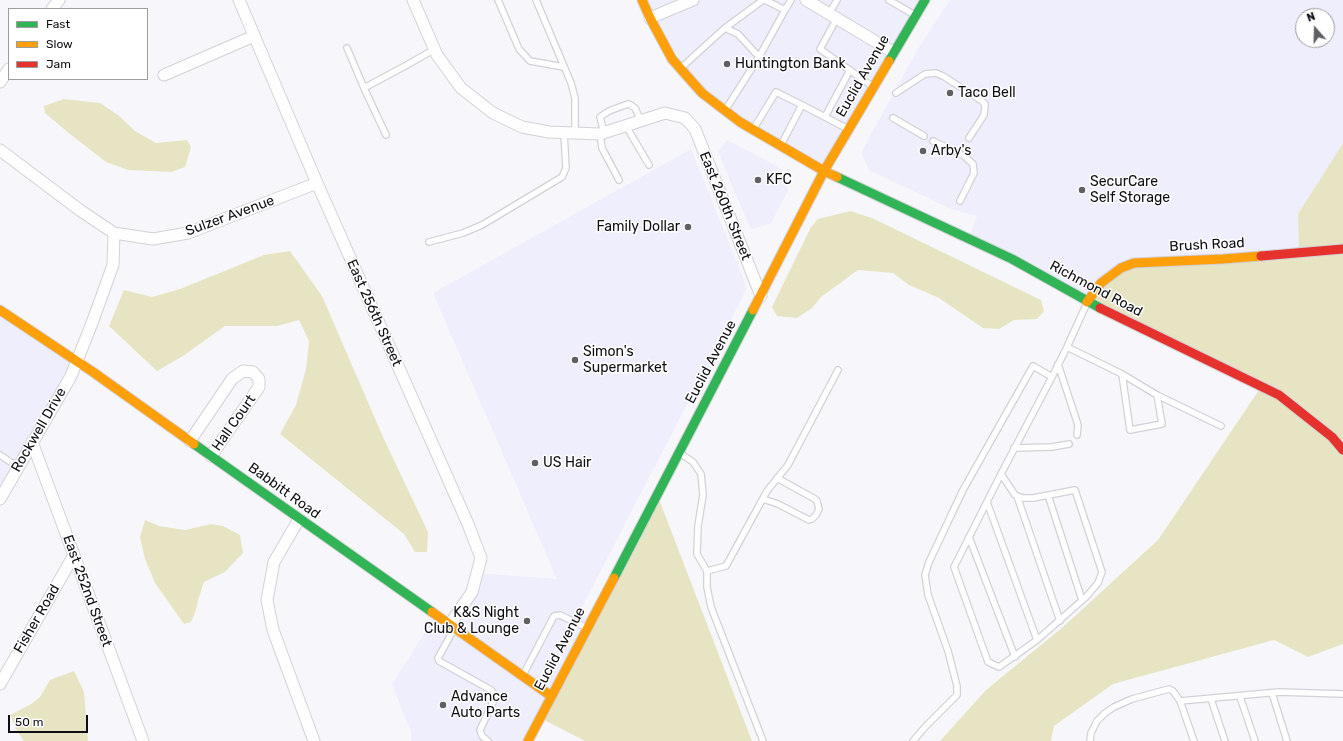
<!DOCTYPE html>
<style>
body{margin:0}
#map{position:relative;width:1343px;height:741px;overflow:hidden;background:#f7f7fb;font-family:Rubik,sans-serif}
canvas{display:block}
.legend{position:absolute;left:8px;top:8px;width:140px;height:72px;box-sizing:border-box;background:#fff;border:1px solid #9e9ea1;margin:0;padding:5px 7px;list-style:none;font-size:12px;color:#0d0d13}
.legend li{display:flex;align-items:center;gap:8px;height:20px}
.legend b{width:20px;border:1px solid #9e9ea1}
.north{position:absolute;left:1295px;top:8px;width:40px;height:40px;box-sizing:border-box;background:#fff;border:1px solid #9e9ea1;border-radius:50%;rotate:340deg;font-size:11px;font-weight:700;line-height:16px;text-align:center;color:#0d0d13}
.north::after{content:'';display:block;margin:auto;width:14px;height:18px;background:#5f5f64;clip-path:polygon(50% 0,100% 100%,50% 72%,0 100%)}
.scale{position:absolute;left:8px;top:715px;width:80px;height:18px;box-sizing:border-box;border:2px solid #0d0d13;border-top:0;padding-left:5px;font-size:12px;line-height:14px;white-space:nowrap;color:#0d0d13;-webkit-text-stroke:3px #fff;paint-order:stroke}
</style>
<div id="map">
<canvas width="1343" height="741"></canvas>
<ul class="legend">
<li><b style="height:5px;background:#30b455"></b>Fast</li>
<li><b style="height:5px;background:#ff9f0a"></b>Slow</li>
<li><b style="height:5px;background:#e5322d"></b>Jam</li>
</ul>
<div class="north">N</div>
<div class="scale">50 m</div>
</div>
<script>
const c = document.querySelector('canvas').getContext('2d');
c.lineJoin = 'round';
function fillPath(path, color) { c.fillStyle = color; c.fill(path, 'evenodd'); }
const shape = rows => new Path2D(rows.map(r => 'M' + r).join(''));
function trace(path, color, width, dash) { c.strokeStyle = color; c.lineWidth = width; c.lineCap = dash ? 'butt' : 'round'; c.setLineDash(dash || []); c.stroke(path); }
function label(font, color, halo, rows, align = 'center') {
  c.font = font + ' Rubik,sans-serif'; c.lineWidth = 3; c.setLineDash([]); c.textBaseline = 'middle'; c.strokeStyle = halo; c.fillStyle = color; for (const [text, x, y, turn = 0] of rows) {
    c.save(); c.translate(x, y); c.rotate((+turn || 0) * Math.PI / 180); c.textAlign = isNaN(turn) ? turn : align; if (halo) c.strokeText(text, 0, 0); c.fillText(text, 0, 0); c.restore();
  }
}
const built = shape([
 [642,0,925,0,824,171,702,93],
 [950,0,1343,0,1343,143,1298,214,1300,253,1087,302,969,239,977,216,951,209,869,170,861,153,916,52],
 [1303,16,1327,16,1327,40,1303,40],
 [727,140,775,165,781,170,788,191,771,223,751,230,718,152],
 [691,149,744,280,746,290,579,613,591,620,528,741,411,741,411,732,392,684,436,615,450,624,477,573,557,579,433,293],
 [0,308,77,361,0,499]
]);
const green = shape([
 [64,99,100,103,118,115,135,131,156,143,187,140,191,147,185,167,171,172,128,170,106,162,70,134,45,113,44,106],
 [1343,143,1343,644,1308,657,1274,640,1113,684,1054,726,1051,741,940,741,986,690,1063,627,1158,540,1261,387,1087,302,1121,268,1299,253,1298,214],
 [850,211,872,218,1041,300,1044,311,1037,319,1014,320,999,329,983,328,939,298,909,285,893,273,858,270,821,297,812,308,797,318,777,316,772,307,811,227,818,219],
 [290,251,322,296,383,437,428,532,427,552,415,552,404,534,280,434,296,405,306,369,309,341,299,320,277,326,225,326,183,356,157,371,109,326,124,290,152,297,180,289,264,255],
 [657,494,752,741,585,741,540,718],
 [145,520,159,526,185,530,211,524,223,526,240,535,243,553,225,572,204,582,198,600,196,610,191,622,184,624,155,583,145,559,140,537],
 [74,671,84,692,88,741,24,741,17,731,10,715,31,704,40,697,50,680]
]);
const lane = shape([
 [498,0,519,49,530,61,564,67],
 [536,0,571,83,575,98,575,133],
 [889,0,913,14],
 [785,10,791,0],
 [829,14,837,0],
 [837,18,820,49,872,86],
 [725,28,738,34,759,57],
 [347,48,364,88,405,66,435,49],
 [682,67,725,28,763,0],
 [364,88,386,135],
 [896,93,925,74,936,73,943,76,982,101,985,104,984,115,969,138],
 [726,109,759,57,785,10,765,0],
 [825,117,850,70],
 [893,118,924,136],
 [626,126,649,165],
 [754,128,776,92,802,105],
 [604,133,600,117,609,111,625,105,629,104,635,108,641,121],
 [600,134,602,148,619,180],
 [933,141,964,156,973,164,974,173,960,201],
 [782,143,802,105,846,128],
 [429,242,463,233,482,225,562,177,566,168,564,133],
 [1067,347,1122,374,1157,395,1221,426],
 [1058,364,1078,425,1077,435],
 [1122,374,1130,430,1162,424,1157,395],
 [1014,448,1052,447,1069,444],
 [681,454,693,462,701,474,703,495,698,526,697,554,707,571,707,587,711,607,763,741],
 [0,455,18,467],
 [1001,474,1015,495,1023,498,1033,498,1075,490,1102,572,1098,583,1086,597,1037,640,999,667,988,662,954,567,1001,474,1052,377],
 [1048,495,1082,600],
 [1017,496,1060,621],
 [763,499,778,504,809,520,812,519,816,515,819,509,817,501,815,499,777,478],
 [987,502,1037,640],
 [969,537,1015,657],
 [707,571,726,566,767,491,788,465,838,370],
 [454,629,438,658,439,661,491,690,494,694,494,700,480,730,482,736,488,741],
 [523,675,554,616,560,615,585,627],
 [1272,693,1287,741],
 [1240,697,1255,741],
 [1211,699,1225,741],
 [1180,701,1279,692,1343,694],
 [913,741,925,727,957,695,957,686,948,651,928,595,925,575,929,562,963,490,1033,366,1052,377,1067,347,1087,303],
 [1090,741,1091,733,1097,721,1105,713,1114,707,1132,699,1169,689,1173,691,1180,701,1194,741]
]);
const street = shape([
 [239,0,317,183,468,524,481,558,472,592,450,624],
 [413,0,437,55,461,88,493,113,522,127,549,132,600,134,665,113,685,118,695,129,761,296],
 [806,0,893,52],
 [52,9,59,0],
 [650,18,693,0],
 [164,75,254,36],
 [0,82,9,69],
 [0,150,81,211,114,233,153,239,188,233,317,183],
 [190,441,232,379,243,371,253,372,259,379,259,387,211,456],
 [32,442,143,741],
 [0,499,71,376,92,323,113,265,114,233],
 [299,519,274,562,267,600,273,630,314,741],
 [0,684,74,555]
]);
const fast = shape([
 [889,61,925,0],
 [837,177,1012,259,1100,308],
 [194,444,432,612],
 [614,578,753,310]
]);
const slow = shape([
 [642,0,650,18,672,59,702,93,740,122,824,171,837,177],
 [1087,302,1101,283,1121,268,1134,263,1223,259,1261,256],
 [0,310,93,372,194,444],
 [753,310,824,171,889,61],
 [432,612,551,696],
 [528,741,614,578]
]);
const jam = shape([
 [1261,256,1343,249],
 [1100,308,1279,395,1332,437,1343,450]
]);
const markers = [
 [727,64,4,"#5f5f64"],
 [950,93,4,"#5f5f64"],
 [923,151,4,"#5f5f64"],
 [758,180,4,"#5f5f64"],
 [1082,190,4,"#5f5f64"],
 [688,227,4,"#5f5f64"],
 [575,360,4,"#5f5f64"],
 [535,463,4,"#5f5f64"],
 [527,621,4,"#5f5f64"],
 [443,705,4,"#5f5f64"]
];
const poiNames = [
 ["Huntington Bank",735,64],
 ["Taco Bell",958,93],
 ["Arby's",931,151],
 ["KFC",766,180],
 ["SecurCare",1090,182],
 ["Self Storage",1090,198],
 ["Family Dollar",680,227,"right"],
 ["Simon's",583,352],
 ["Supermarket",583,368],
 ["US Hair",543,463],
 ["K&S Night",519,613,"right"],
 ["Club & Lounge",519,629,"right"],
 ["Advance",451,697],
 ["Auto Parts",451,713]
];
const streetNames = [
 ["Euclid Avenue",863,76,-60],
 ["East 260th Street",725,206,68],
 ["Sulzer Avenue",230,216,-20],
 ["Brush Road",1207,245,-3],
 ["Richmond Road",1096,289,28],
 ["East 256th Street",374,313,66],
 ["Euclid Avenue",711,362,-62],
 ["Hall Court",234,423,-55],
 ["Rockwell Drive",39,430,-60],
 ["Babbitt Road",284,491,36],
 ["East 252nd Street",87,591,70],
 ["Fisher Road",37,619,-60],
 ["Euclid Avenue",560,649,-62]
];
fillPath(built, '#eeeefc');
fillPath(green, '#e7e4c3');
trace(lane, '#d2d1d7', 8);
trace(street, '#d2d1d7', 13);
trace(fast, '#d2d1d7', 11);
trace(slow, '#d2d1d7', 11);
trace(jam, '#d2d1d7', 11);
trace(lane, '#fefefe', 5.5);
trace(street, '#fefefe', 11);
trace(fast, '#30b455', 9);
trace(slow, '#ff9f0a', 9);
trace(jam, '#e5322d', 9);
for (const [x, y, r, color] of markers) { const dot = new Path2D(); dot.arc(x, y, r, 0, 2 * Math.PI); c.fillStyle = color; c.fill(dot); trace(dot, '#fff', 1.5); }
label('14px', '#0d0d13', '#fff', poiNames, 'left');
label('14px', '#0d0d13', '#fff', streetNames);
</script>
